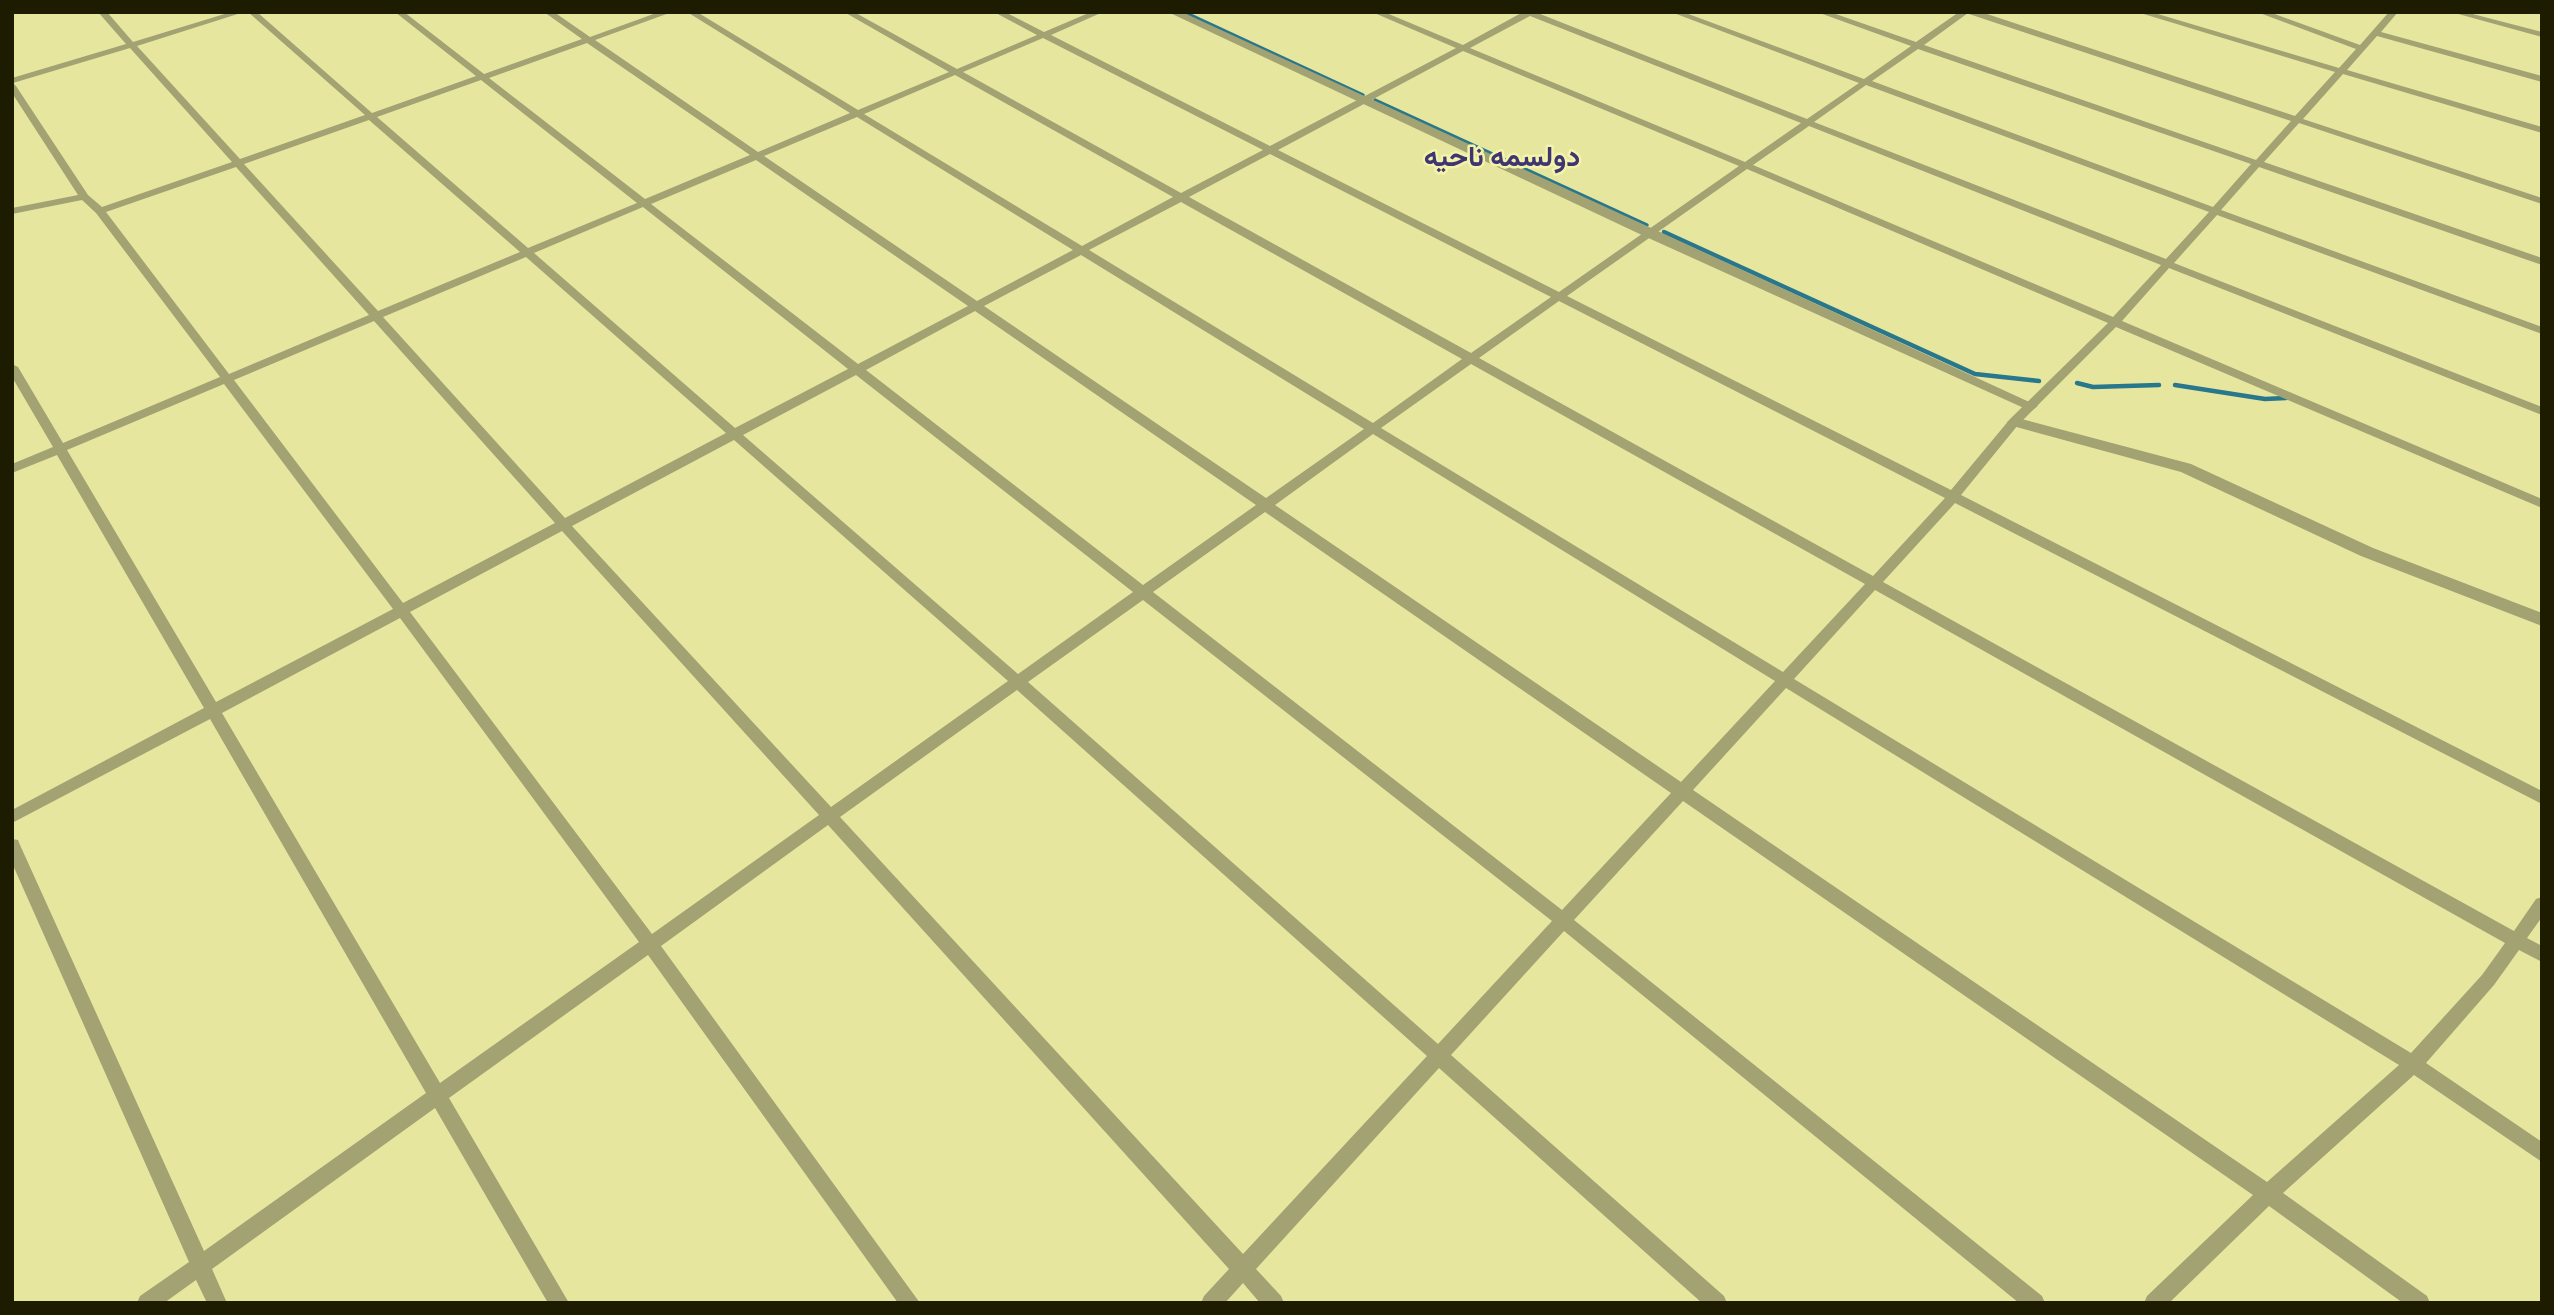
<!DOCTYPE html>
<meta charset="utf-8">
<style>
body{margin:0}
#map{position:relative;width:2554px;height:1315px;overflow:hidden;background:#e7e69e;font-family:Cabin,sans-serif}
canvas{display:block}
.frame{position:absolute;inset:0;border:14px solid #1d1c01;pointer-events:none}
</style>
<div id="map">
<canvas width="2554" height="1315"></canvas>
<div class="frame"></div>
</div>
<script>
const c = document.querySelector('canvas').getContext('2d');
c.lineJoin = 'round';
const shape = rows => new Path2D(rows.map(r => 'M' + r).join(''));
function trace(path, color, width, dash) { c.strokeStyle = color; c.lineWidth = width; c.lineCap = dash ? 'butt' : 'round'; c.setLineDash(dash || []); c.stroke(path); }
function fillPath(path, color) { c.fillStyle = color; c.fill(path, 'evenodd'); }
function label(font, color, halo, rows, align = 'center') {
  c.font = font + ' Cabin,Vazirmatn,sans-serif'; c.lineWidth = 5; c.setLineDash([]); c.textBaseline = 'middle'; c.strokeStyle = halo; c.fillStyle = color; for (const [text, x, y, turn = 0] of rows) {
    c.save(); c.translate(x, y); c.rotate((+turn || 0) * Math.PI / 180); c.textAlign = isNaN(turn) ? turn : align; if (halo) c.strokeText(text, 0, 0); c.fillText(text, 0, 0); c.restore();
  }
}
const streamFar1 = shape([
 [1184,12,1363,95],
 [1375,100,1647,225]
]);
const stream = shape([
 [1664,232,1975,374,2039,381],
 [2077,383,2093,387,2159,385],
 [2175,385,2265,399,2286,398]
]);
const minor = shape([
 [98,12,107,12,133,42,231,12,244,12,137,46,240,159,365,115,248,12,257,12,372,113,476,76,395,12,404,12,484,74,582,39,544,12,554,12,590,37,659,12,672,12,595,40,758,152,850,113,687,12,697,12,858,110,949,72,844,12,854,12,957,69,1037,35,994,12,1005,12,1044,32,1091,12,1103,12,1051,35,1270,146,1456,48,1372,12,1384,12,1463,45,1523,12,1535,12,1807,119,1859,83,1671,12,1683,12,1864,79,1911,46,1817,12,1830,12,1916,42,1959,12,1981,12,2295,116,2335,72,2137,12,2151,12,2339,68,2356,49,2257,12,2269,12,2360,45,2389,12,2398,12,2381,32,2542,76,2542,82,2377,36,2347,70,2542,127,2542,133,2343,74,2303,119,2542,198,2542,204,2299,123,2264,162,2542,258,2542,265,2259,167,2221,210,2542,327,2542,334,2217,215,2174,263,2542,407,2542,415,2169,268,2122,321,2542,499,2542,508,2116,327,2018,425,1961,495,2542,791,2542,804,1955,503,1883,582,2514,931,2536,899,2542,897,2542,917,2527,938,2542,946,2542,962,2519,950,2494,985,2426,1063,2542,1142,2542,1162,2414,1075,2283,1193,2427,1296,2430,1303,2403,1303,2269,1206,2169,1303,2144,1303,2147,1296,2253,1195,1683,801,1574,920,2042,1296,2045,1303,2019,1303,1564,931,1451,1055,1724,1296,1727,1303,1702,1303,1439,1068,1256,1269,1281,1296,1284,1303,1260,1303,1243,1283,1225,1303,1201,1303,1204,1296,1229,1269,828,825,661,946,920,1303,898,1303,648,955,449,1098,569,1303,548,1303,435,1108,212,1269,227,1303,207,1303,196,1280,164,1303,137,1303,140,1296,189,1262,12,863,12,839,18,840,20,845,204,1251,426,1093,210,719,12,823,12,810,204,708,57,455,12,473,12,464,53,447,12,377,12,364,18,367,63,443,220,377,96,213,82,200,12,214,12,208,78,195,12,93,12,78,126,44,98,12],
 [1968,13,1969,14,2291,121,2256,160,1924,45,1968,13],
 [1530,16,1801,123,1745,162,1470,48,1530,16],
 [1043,38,1263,150,1181,193,963,72,1043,38],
 [587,43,750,155,645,199,489,78,587,43],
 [130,48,232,162,102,207,88,195,16,86,13,83,130,48],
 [1918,49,2251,164,2213,207,1872,81,1918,49],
 [1463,51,1739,166,1559,292,1278,150,1463,51],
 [955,75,1173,197,1082,246,864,114,955,75],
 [481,80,637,203,528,248,377,117,481,80],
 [1866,85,2209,212,2166,259,1814,122,1866,85],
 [857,117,1073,250,977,301,764,156,857,117],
 [369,120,520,252,378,311,244,164,369,120],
 [1809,126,2161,265,2113,317,1753,165,1809,126],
 [1270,154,1551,297,1471,353,1189,197,1270,154],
 [756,160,968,306,858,364,651,204,756,160],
 [236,167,369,315,229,374,106,212,236,167],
 [1747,169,2108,323,2010,419,1951,490,1567,296,1747,169],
 [1181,202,1462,359,1373,423,1089,250,1181,202],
 [643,207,848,369,735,428,534,253,643,207],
 [1081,255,1364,429,1266,498,984,306,1081,255],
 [526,257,726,433,565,518,383,317,526,257],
 [1559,301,1945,498,1873,576,1479,358,1559,301],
 [975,311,1256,505,1143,585,866,370,975,311],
 [374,321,555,523,403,603,234,380,374,321],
 [1471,364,1865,584,1783,672,1381,428,1471,364],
 [856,375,1133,592,1018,674,743,435,856,375],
 [224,384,393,609,216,702,67,450,224,384],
 [1373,434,1775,681,1681,782,1275,505,1373,434],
 [734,440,1008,681,831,807,572,526,734,440],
 [1265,512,1671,793,1562,910,1153,592,1265,512],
 [562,531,819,815,652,934,410,612,562,531],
 [1875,590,2505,943,2482,975,2411,1053,1794,679,1875,590],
 [1143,600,1552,921,1438,1044,1028,682,1143,600],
 [400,618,639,942,440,1083,222,713,400,618],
 [1786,688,2399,1065,2267,1182,1693,790,1786,688],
 [1017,690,1427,1056,1243,1254,840,817,1017,690],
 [2451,12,2465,12,2542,32,2542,37,2451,12]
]);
const tertiary = shape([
 [1168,12,1182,12,2038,406,2031,411,2026,409,1644,236,1168,12],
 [2014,417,2191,464,2373,548,2542,613,2542,626,2361,556,2181,472,2009,425,2007,422,2014,417]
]);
const farDistrictnames = [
 ["دولسمه ناحیه",1502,158]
];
trace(streamFar1, '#28778c', 3.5);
trace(stream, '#28778c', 4.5);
fillPath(minor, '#a2a273');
fillPath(tertiary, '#a2a273');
label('bold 28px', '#3e3571', '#f4f3ab', farDistrictnames);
</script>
